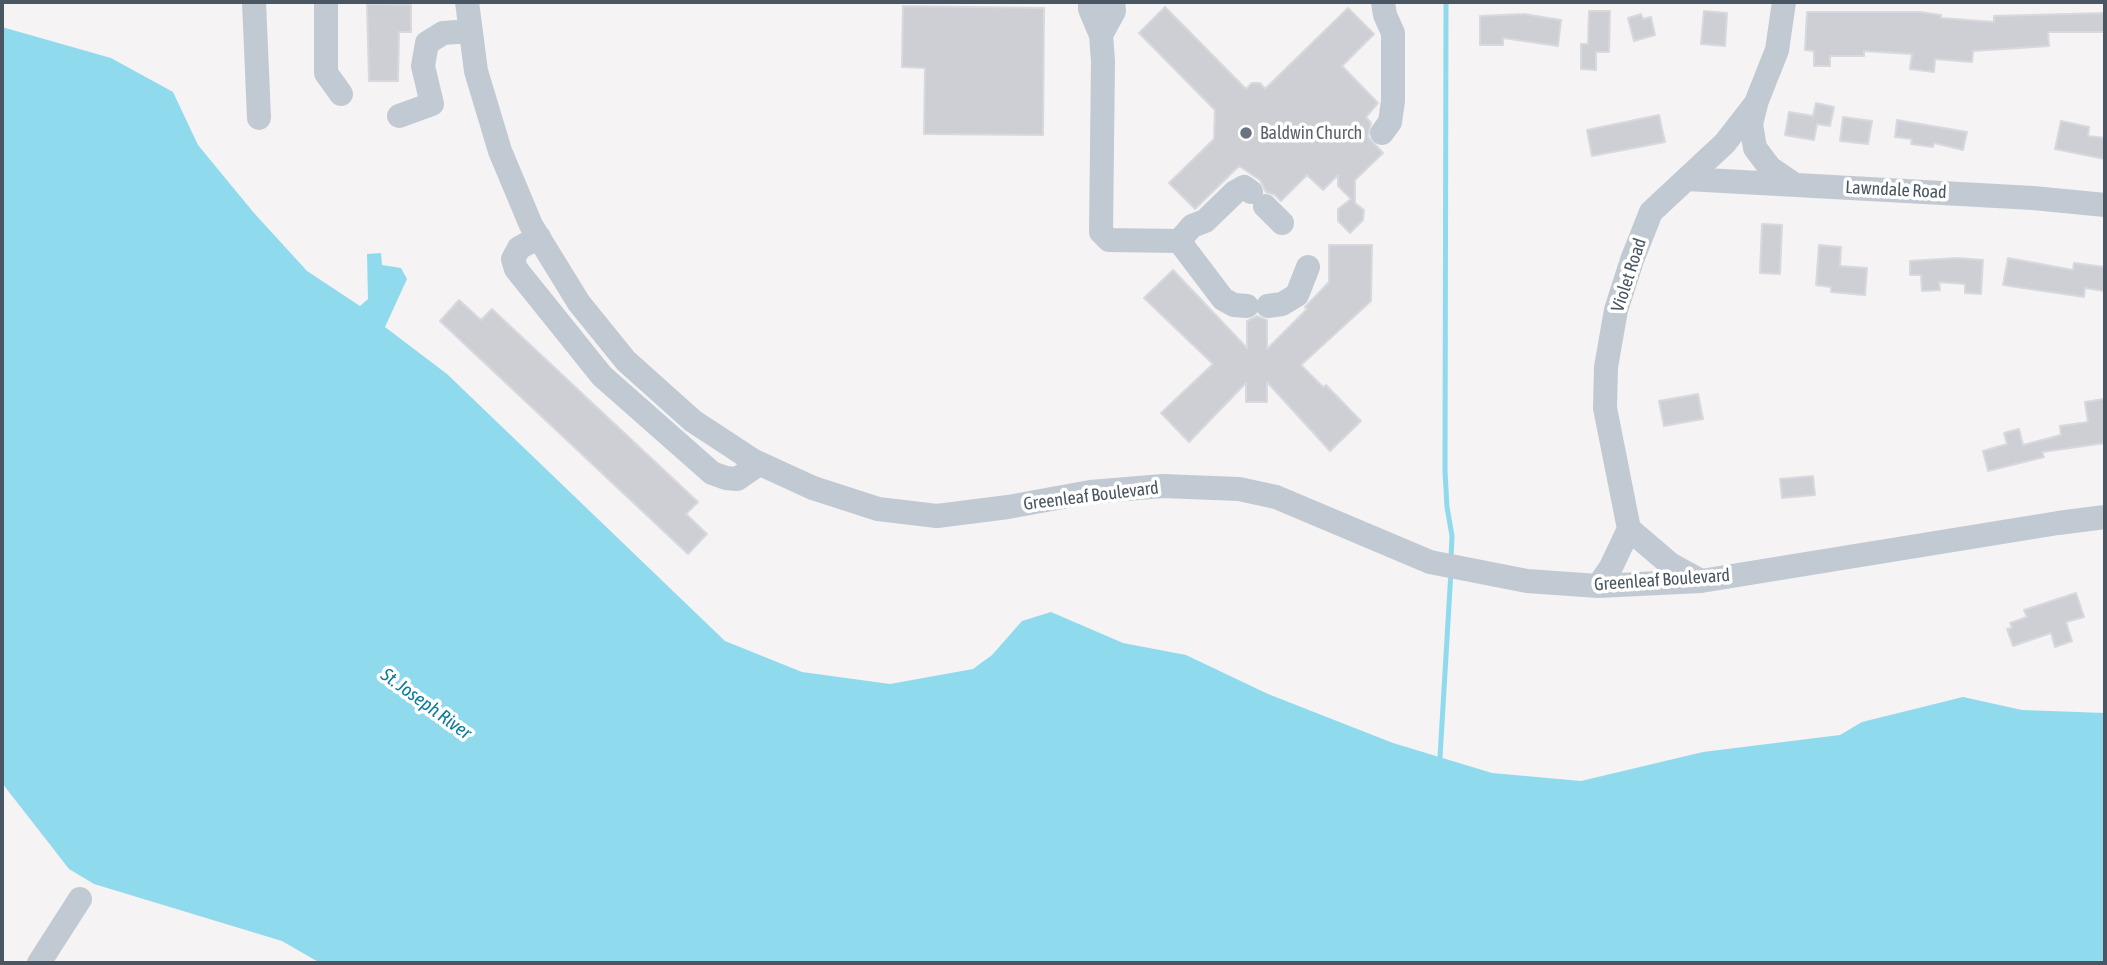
<!DOCTYPE html>
<style>
body{margin:0}
#map{position:relative;width:2107px;height:965px;overflow:hidden;background:#f5f3f3;font-family:"Asap Condensed",sans-serif}
canvas{display:block}
.frame{position:absolute;inset:0;border:4px solid #4a5661;pointer-events:none}
</style>
<div id="map">
<canvas width="2107" height="965"></canvas>
<div class="frame"></div>
</div>
<script>
const c = document.querySelector('canvas').getContext('2d');
c.lineJoin = 'round';
function fillPath(path, color) { c.fillStyle = color; c.fill(path, 'evenodd'); }
const shape = rows => new Path2D(rows.map(r => 'M' + r).join(''));
function trace(path, color, width, dash) { c.strokeStyle = color; c.lineWidth = width; c.lineCap = dash ? 'butt' : 'round'; c.setLineDash(dash || []); c.stroke(path); }
function label(font, color, halo, rows, align = 'center') {
  c.font = font + ' "Asap Condensed",sans-serif'; c.lineWidth = 7; c.setLineDash([]); c.textBaseline = 'middle'; c.strokeStyle = halo; c.fillStyle = color; for (const [text, x, y, turn = 0] of rows) {
    c.save(); c.translate(x, y); c.rotate((+turn || 0) * Math.PI / 180); c.textAlign = isNaN(turn) ? turn : align; if (halo) c.strokeText(text, 0, 0); c.fillText(text, 0, 0); c.restore();
  }
}
const water = shape([
 [2,27,111,58,173,92,198,145,254,213,307,271,360,306,368,299,367,254,381,253,382,265,401,268,407,279,385,327,447,374,725,641,802,672,890,684,973,669,992,655,1022,621,1051,612,1123,643,1186,655,1268,694,1393,743,1492,773,1581,781,1703,752,1840,735,1862,722,1963,697,2022,710,2105,713,2105,963,320,963,282,941,94,884,69,869,2,783]
]);
const stream = shape([
 [1446,2,1445,471,1447,507,1452,536,1451,558],
 [1440,757,1451,571]
]);
const building = shape([
 [367,4,411,5,411,32,399,32,398,81,369,81,367,4],
 [903,6,1044,8,1043,135,924,134,925,68,902,67,903,6],
 [1165,7,1246,89,1252,83,1260,83,1265,89,1348,8,1374,34,1342,66,1378,103,1366,117,1371,123,1368,137,1383,153,1355,180,1355,203,1364,210,1363,220,1350,233,1338,221,1338,209,1351,199,1338,186,1338,175,1323,190,1307,175,1281,201,1275,195,1266,192,1260,180,1239,166,1195,209,1169,183,1214,139,1215,110,1139,33,1165,7],
 [1589,11,1610,11,1609,52,1596,52,1596,70,1581,69,1581,44,1588,44,1589,11],
 [1704,11,1727,13,1725,46,1701,44,1704,11],
 [1807,12,1920,12,1941,15,1941,18,1994,22,1994,16,2105,13,2105,32,2048,32,2049,46,1973,51,1972,62,1935,59,1934,72,1910,69,1912,54,1864,51,1864,56,1830,56,1830,66,1814,66,1814,51,1805,50,1807,12],
 [1524,14,1561,20,1558,46,1503,38,1503,45,1480,45,1480,16,1524,14],
 [1641,14,1643,19,1651,17,1655,35,1634,41,1628,18,1641,14],
 [1816,103,1834,107,1830,126,1817,124,1814,140,1785,135,1789,112,1813,116,1816,103],
 [1659,115,1665,142,1592,156,1587,130,1659,115],
 [1843,117,1872,121,1868,144,1840,141,1843,117],
 [1897,120,1967,132,1963,150,1934,143,1933,147,1911,144,1912,139,1895,137,1897,120],
 [2061,121,2089,127,2088,136,2105,138,2105,159,2055,149,2061,121],
 [1762,224,1782,225,1780,274,1760,273,1762,224],
 [1329,245,1372,245,1371,301,1301,365,1323,387,1326,385,1361,421,1330,451,1267,382,1267,402,1246,402,1246,383,1189,442,1161,413,1213,364,1144,298,1173,270,1247,348,1247,321,1257,316,1267,320,1267,349,1307,309,1305,307,1329,282,1329,245],
 [1819,245,1841,247,1840,266,1867,268,1865,295,1831,292,1831,287,1816,285,1819,245],
 [1957,258,1983,260,1981,294,1965,293,1965,284,1939,282,1940,290,1922,291,1921,275,1910,275,1910,261,1957,258],
 [2008,258,2073,270,2074,263,2105,267,2105,291,2085,288,2084,297,2003,285,2008,258],
 [459,300,481,320,492,309,698,502,686,514,707,534,688,554,440,321,459,300],
 [1698,394,1703,419,1664,426,1659,401,1698,394],
 [2104,399,2105,443,2042,452,2044,457,1988,471,1983,451,2007,444,2004,433,2019,429,2023,445,2061,435,2060,426,2088,422,2085,402,2104,399],
 [1813,476,1815,495,1782,498,1780,479,1813,476],
 [2076,593,2084,617,2066,622,2072,641,2055,647,2051,633,2013,646,2007,629,2012,628,2010,623,2027,617,2024,610,2076,593]
]);
const minor = shape([
 [254,2,259,118],
 [326,2,326,73,341,94],
 [467,2,476,71,500,151,531,225,579,303,626,361,693,421,754,461,813,488,878,509,937,516,1008,507,1090,492,1163,486,1239,489,1276,497,1430,562,1527,581,1598,586,1701,581,2058,523,2105,517],
 [1090,2,1090,9,1101,35,1103,61,1101,232,1109,240,1179,241],
 [1101,35,1114,11,1113,2],
 [1756,104,1751,124,1755,148,1770,168,1795,185],
 [399,116,432,104,423,66,427,43,443,33,470,31],
 [1382,133,1390,122,1393,101,1393,33,1385,15,1383,2],
 [1687,179,2033,198,2105,205],
 [1265,206,1282,223],
 [539,237,519,248,513,259,516,269,602,376,712,473,726,478,737,479,759,464],
 [1247,306,1234,305,1223,299,1179,241,1192,226,1205,221,1235,192,1244,187,1251,192],
 [1268,306,1282,304,1297,295,1308,267],
 [1629,529,1670,564,1701,581],
 [1598,586,1611,567,1629,529,1605,408,1606,367,1616,310,1632,260,1651,212,1725,143,1756,103,1777,50,1784,2],
 [39,963,80,899]
]);
const markers = [
 [1246,133,7,"#6b7280"]
];
const worshipNames = [
 ["Baldwin Church",1260,133]
];
const streetNames = [
 ["Lawndale Road",1896,190,3],
 ["Violet Road",1629,275,-72],
 ["Greenleaf Boulevard",1091,496,-7],
 ["Greenleaf Boulevard",1662,580,-4]
];
const waterNames = [
 ["St. Joseph River",426,704,36]
];
fillPath(water, '#90daee');
trace(stream, '#90daee', 5);
fillPath(building, '#cdcfd5');
trace(building, '#d7d9de', 2);
trace(minor, '#c1cad2', 24);
for (const [x, y, r, color] of markers) { const dot = new Path2D(); dot.arc(x, y, r, 0, 2 * Math.PI); c.fillStyle = color; c.fill(dot); trace(dot, '#fff', 2.5); }
label('18px', '#5b616d', '#fff', worshipNames, 'left');
label('18px', '#4a5661', '#fff', streetNames);
label('italic 19px', '#0c7c9b', '#fff', waterNames);
</script>
